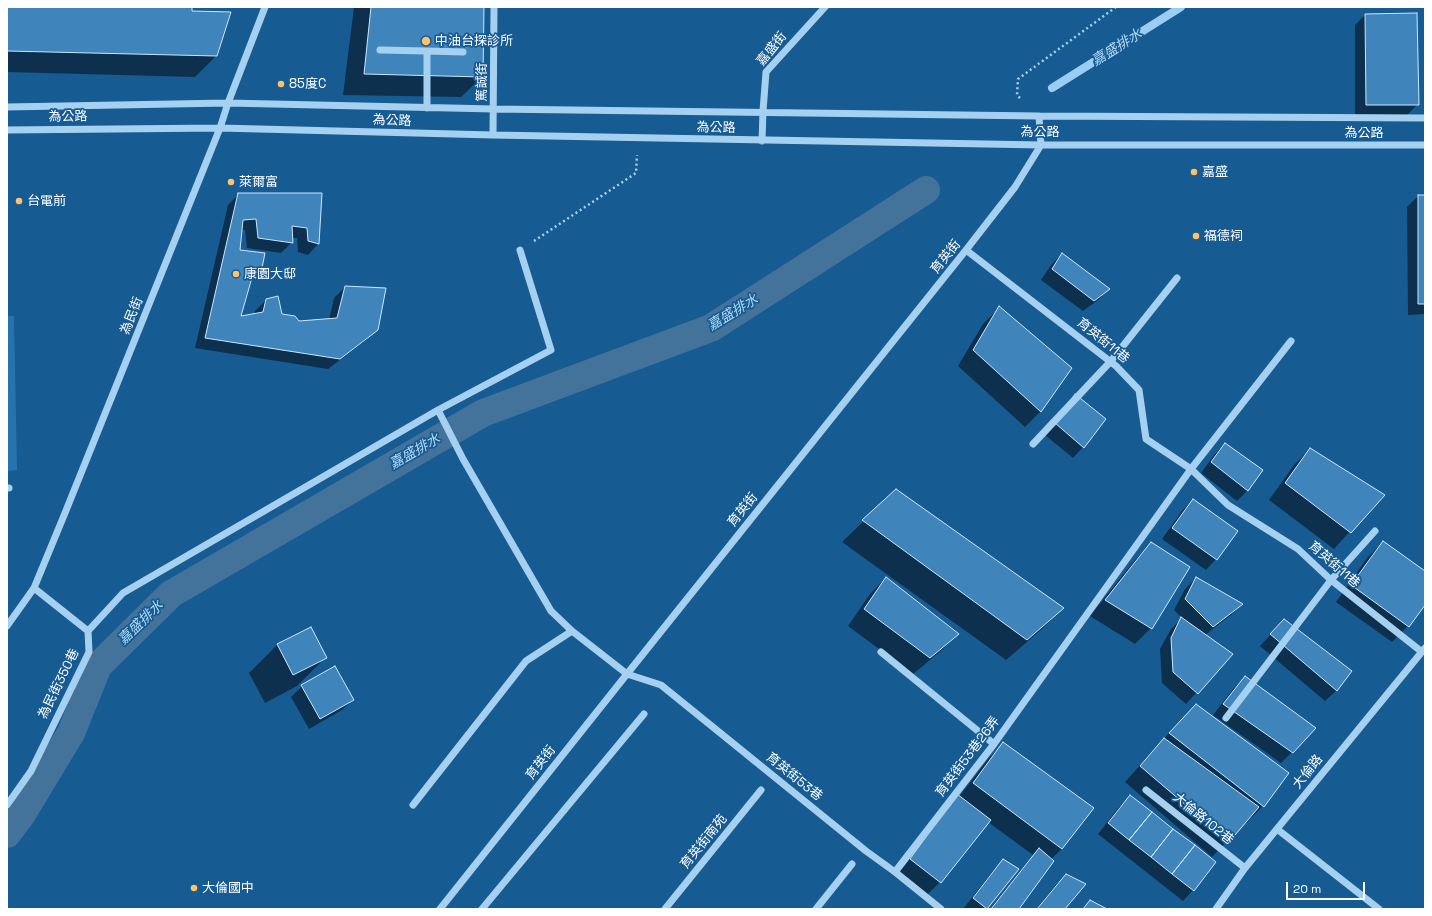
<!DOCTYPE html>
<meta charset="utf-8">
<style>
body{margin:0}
#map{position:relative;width:1432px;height:916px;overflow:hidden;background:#175b93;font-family:"Space Grotesk",sans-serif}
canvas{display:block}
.frame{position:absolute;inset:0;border:8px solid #fff;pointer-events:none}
.scale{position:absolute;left:1286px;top:882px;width:79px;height:18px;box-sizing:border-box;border:2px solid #fff;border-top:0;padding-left:5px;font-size:12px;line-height:14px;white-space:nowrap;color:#fff;-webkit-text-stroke:3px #175b93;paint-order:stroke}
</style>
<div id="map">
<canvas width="1432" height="916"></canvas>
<div class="frame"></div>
<div class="scale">20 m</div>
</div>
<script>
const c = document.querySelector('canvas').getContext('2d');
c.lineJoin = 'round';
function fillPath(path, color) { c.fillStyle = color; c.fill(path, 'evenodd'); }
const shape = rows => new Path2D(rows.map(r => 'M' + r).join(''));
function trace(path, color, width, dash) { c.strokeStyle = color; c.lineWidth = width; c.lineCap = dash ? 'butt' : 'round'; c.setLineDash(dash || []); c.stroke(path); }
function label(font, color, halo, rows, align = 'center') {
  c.font = font + ' "Space Grotesk","Noto Sans TC",sans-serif'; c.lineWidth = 3.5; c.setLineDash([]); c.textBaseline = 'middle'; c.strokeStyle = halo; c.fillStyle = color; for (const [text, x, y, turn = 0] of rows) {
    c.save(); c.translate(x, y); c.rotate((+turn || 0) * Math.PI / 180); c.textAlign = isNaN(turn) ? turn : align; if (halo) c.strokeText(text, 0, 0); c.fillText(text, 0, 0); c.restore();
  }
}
const green = shape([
 [7,316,14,316,17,470,7,471]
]);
const shadow = shape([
 [7,7,191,7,191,12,216,56,195,77,7,72],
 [354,7,483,7,482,77,461,97,343,95],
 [1365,15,1418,104,1407,115,1355,116,1355,25],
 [239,194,320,194,318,244,308,255,298,252,297,238,292,238,292,242,281,253,247,248,245,230,241,230,239,251,261,268,250,278,239,317,255,314,255,311,266,300,281,315,298,322,329,320,334,298,345,287,377,329,366,340,328,369,195,348,228,205],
 [1418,196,1425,196,1425,314,1408,315,1407,207],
 [1062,254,1109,289,1098,300,1083,311,1041,280,1051,265],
 [999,308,1041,411,1025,427,958,366,983,324],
 [1064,406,1083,447,1073,458,1045,435],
 [1225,444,1248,490,1237,501,1201,473,1214,455],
 [1310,449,1383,495,1334,549,1269,500,1294,465],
 [896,490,1063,608,1042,629,1006,660,842,542],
 [1193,500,1216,559,1206,570,1162,539,1182,511],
 [1383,542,1425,573,1425,603,1408,626,1392,642,1336,602,1367,558],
 [1151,544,1151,628,1135,644,1090,616,1135,560],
 [886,578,957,634,942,650,913,674,848,626,870,594],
 [1196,578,1242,604,1231,615,1205,635,1231,654,1186,704,1162,683,1160,649,1171,629,1182,618,1174,610,1185,589],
 [1273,632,1350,671,1336,691,1325,701,1260,646],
 [277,645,326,657,297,686,265,703,249,673],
 [334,667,353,700,342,710,309,729,291,697,302,686],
 [1245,677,1292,752,1281,763,1213,715,1234,688],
 [1180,721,1263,806,1247,822,1246,821,1212,857,1125,782],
 [1004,743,1062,849,1051,859,1018,909,990,909,1033,855,988,822,940,882,924,898,894,876,959,797,988,759],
 [1130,796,1193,890,1183,901,1098,834,1119,807],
 [1003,860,1017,869,986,909,963,909,993,871],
 [1066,875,1063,909,1036,909,1055,886]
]);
const stream = shape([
 [1052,88,1181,7]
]);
const canal = shape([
 [7,834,22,814,71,733,98,666,171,594,483,413,711,328,926,190]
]);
const building = shape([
 [7,7,192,7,192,11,231,12,217,56,7,51,7,7],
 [371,7,484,7,483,77,364,74,371,7],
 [1417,13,1419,105,1366,105,1365,14,1417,13],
 [238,193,322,193,319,244,308,241,307,228,292,226,293,243,258,238,256,219,243,220,240,250,265,253,262,268,255,267,241,316,263,312,266,299,278,296,282,314,295,316,299,321,337,318,345,286,386,288,378,330,340,359,205,338,238,193],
 [1418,195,1425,195,1425,304,1418,304,1418,195],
 [1062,253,1110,289,1094,301,1052,269,1062,253],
 [999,306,1072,368,1041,412,973,350,999,306],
 [1075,394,1106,419,1084,448,1055,423,1075,394],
 [1225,443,1263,470,1248,491,1211,462,1225,443],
 [1310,448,1385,495,1351,533,1285,483,1310,448],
 [896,489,1064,608,1027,640,862,520,896,489],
 [1193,499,1238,531,1217,560,1172,528,1193,499],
 [1383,541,1425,571,1425,605,1409,627,1351,585,1383,541],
 [1151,542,1190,567,1152,629,1105,600,1151,542],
 [886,577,959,634,930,658,864,609,886,577],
 [1196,577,1243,604,1213,627,1185,599,1196,577],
 [1181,617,1233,654,1198,694,1173,672,1171,638,1181,617],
 [1284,619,1352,671,1337,691,1270,634,1284,619],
 [311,627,327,658,293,675,277,644,311,627],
 [335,666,354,700,320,719,301,685,335,666],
 [1245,676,1316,728,1293,753,1223,704,1245,676],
 [1196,704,1289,773,1264,807,1169,733,1196,704],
 [1164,738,1259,807,1229,842,1140,766,1164,738],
 [1003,742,1094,808,1062,849,973,783,1003,742],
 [957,794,991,820,941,883,910,859,957,794],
 [1130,795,1152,812,1129,840,1108,823,1130,795],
 [1152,812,1173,829,1151,857,1129,840,1152,812],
 [1173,829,1195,845,1172,874,1151,857,1173,829],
 [1195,845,1216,862,1194,891,1172,874,1195,845],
 [1039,848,1054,861,1019,909,991,909,1039,848],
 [1003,859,1019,869,987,909,973,898,1003,859],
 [1066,874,1086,884,1065,909,1037,909,1066,874],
 [1090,900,1107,909,1083,909,1090,900]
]);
const path = shape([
 [1020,98,1017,95,1018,79,1116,7],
 [534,241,636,173,637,155]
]);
const minor = shape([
 [380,50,427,51,427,108],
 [427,51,463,52],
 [7,107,228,103,494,109,1039,116,1425,118],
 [7,130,220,128,493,135,1041,145,1425,145],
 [493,135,494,7],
 [762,141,763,111,766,72,825,7],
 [966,250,1116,366,1139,390,1146,439,1191,469,1228,505,1298,549,1331,580,1422,652],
 [438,410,463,459,551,611,572,631,627,674,661,685,866,851,895,872,941,909],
 [1033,444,1111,361,1177,278],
 [7,488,9,488],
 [7,626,34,588,65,513,220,128,228,103,265,7],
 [88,631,123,593,438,410,551,350,520,250],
 [881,652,994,744],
 [1226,718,1331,580,1375,531],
 [1146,790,1245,868],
 [7,805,31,771,89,652,88,631,34,588],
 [413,805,526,661,572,631],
 [1277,829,1379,909],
 [895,872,994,744,1191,469,1291,341],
 [440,909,627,674,966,250,1015,187,1041,145,1039,116],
 [482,909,644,714],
 [665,909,761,790],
 [816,909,852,864],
 [1216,909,1245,868,1425,648]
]);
const markers = [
 [426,41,5,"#ffc266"],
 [281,84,4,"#ffc266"],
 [1194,172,4,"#ffc266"],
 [231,182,4,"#ffc266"],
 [19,201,4,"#ffc266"],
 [1196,236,4,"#ffc266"],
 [236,274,4,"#ffc266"],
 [194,888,4,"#ffc266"]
];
const poiNames = [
 ["中油台探診所",435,41],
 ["85度C",289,84],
 ["嘉盛",1202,172],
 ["萊爾富",239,182],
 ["台電前",27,201],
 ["福德祠",1204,236],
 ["康園大邸",244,274],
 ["大倫國中",202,888]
];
const streetNames = [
 ["嘉盛街",772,49,-51],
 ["篤誠街",482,82,-90],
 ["為公路",68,117,-1],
 ["為公路",392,121,2],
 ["為公路",716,128,1],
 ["為公路",1040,132],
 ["為公路",1364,133],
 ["育英街",946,257,-51],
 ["為民街",132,316,-68],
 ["育英街11巷",1103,341,39],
 ["育英街",743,510,-51],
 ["育英街11巷",1334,565,41],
 ["為民街350巷",59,684,-64],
 ["育英街53巷26弄",968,757,-53],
 ["育英街",541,763,-52],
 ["大倫路",1308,772,-51],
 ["育英街53巷",794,777,39],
 ["大倫路102巷",1203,819,39],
 ["育英街南苑",704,842,-51]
];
const waterNames = [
 ["嘉盛排水",1117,48,-32],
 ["嘉盛排水",733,313,-31],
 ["嘉盛排水",415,452,-30],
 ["嘉盛排水",141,623,-44]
];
fillPath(green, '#2674af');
fillPath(shadow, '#0007');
trace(stream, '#99cdf3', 8);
trace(canal, '#43739b', 28);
fillPath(building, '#3f84ba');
trace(building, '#cde7fc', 1);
trace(path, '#a6d0f0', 2.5, [2, 3]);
trace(minor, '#a6d0f0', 7);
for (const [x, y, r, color] of markers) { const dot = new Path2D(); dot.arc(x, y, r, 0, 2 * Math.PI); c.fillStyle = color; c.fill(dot); trace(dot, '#175b93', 1.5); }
label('13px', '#fff', '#175b93', poiNames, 'left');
label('13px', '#fff', '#175b93', streetNames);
label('italic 14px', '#b2daf7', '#175b93', waterNames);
</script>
